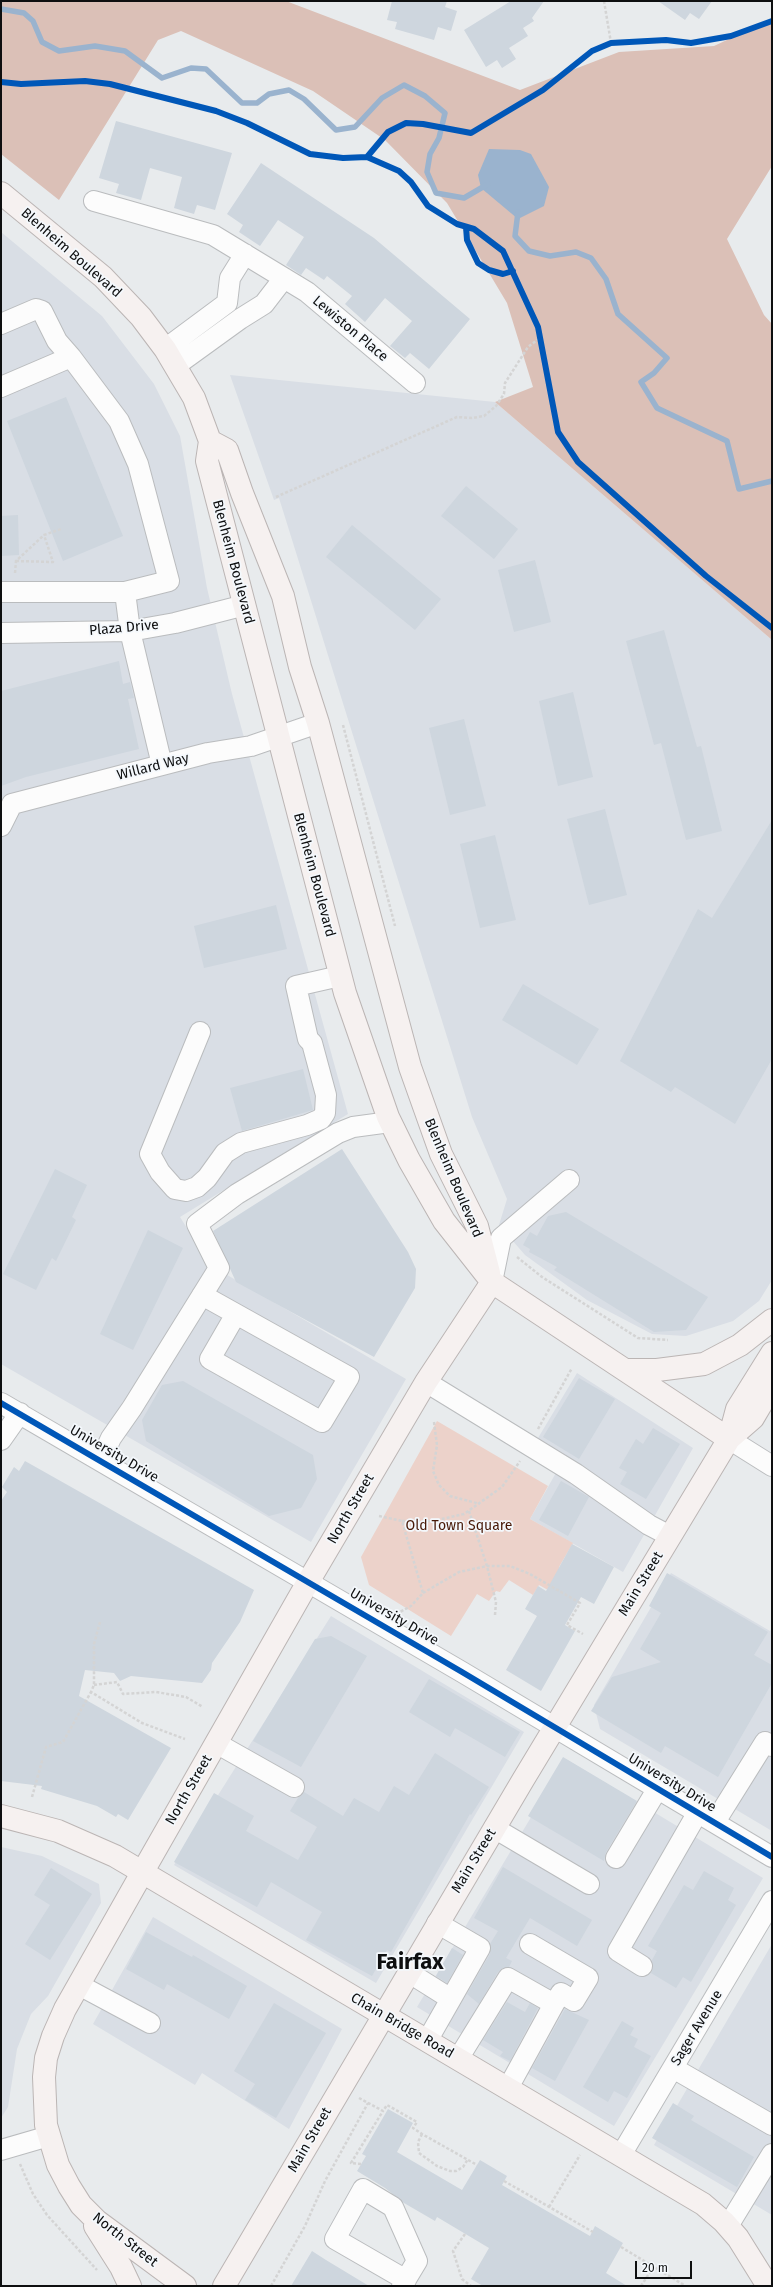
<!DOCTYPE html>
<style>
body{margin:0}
#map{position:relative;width:773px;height:2287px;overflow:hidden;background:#e8ebed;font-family:"Fira Sans",sans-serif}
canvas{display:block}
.frame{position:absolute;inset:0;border:2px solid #0e0f10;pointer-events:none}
.scale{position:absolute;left:635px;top:2261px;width:57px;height:18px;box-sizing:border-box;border:2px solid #0e0f10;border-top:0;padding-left:5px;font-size:12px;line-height:14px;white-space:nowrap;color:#0e0f10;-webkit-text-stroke:3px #f4f8fc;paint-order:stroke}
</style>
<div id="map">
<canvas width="773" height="2287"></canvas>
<div class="frame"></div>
<div class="scale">20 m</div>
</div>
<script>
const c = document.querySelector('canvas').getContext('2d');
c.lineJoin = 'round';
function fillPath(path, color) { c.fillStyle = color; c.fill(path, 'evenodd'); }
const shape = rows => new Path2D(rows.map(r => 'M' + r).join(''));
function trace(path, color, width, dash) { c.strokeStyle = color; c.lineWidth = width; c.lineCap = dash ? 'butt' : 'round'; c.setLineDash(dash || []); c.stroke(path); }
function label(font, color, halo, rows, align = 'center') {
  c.font = font + ' "Fira Sans",sans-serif'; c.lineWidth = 3.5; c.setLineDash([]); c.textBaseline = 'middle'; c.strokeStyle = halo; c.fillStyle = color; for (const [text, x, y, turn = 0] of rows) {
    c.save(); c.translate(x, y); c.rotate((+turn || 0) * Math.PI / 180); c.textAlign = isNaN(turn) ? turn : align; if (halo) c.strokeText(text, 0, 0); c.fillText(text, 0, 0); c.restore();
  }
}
const built = shape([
 [1,232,102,316,154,384,180,436,207,588,232,694,348,1114,180,1217,210,1265,406,1379,311,1542,1,1364],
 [230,375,495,402,772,640,772,1280,759,1301,733,1321,686,1336,652,1334,587,1300,525,1255,499,1225,507,1199,472,1117,279,498,274,500],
 [577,1373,693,1448,623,1572,530,1519,566,1455,538,1438],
 [671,1573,770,1631,772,1628,772,1831,600,1729,594,1705],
 [331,1616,524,1732,376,1983,174,1865],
 [566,1759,763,1878,614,2126,417,2007],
 [1,1847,42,1856,99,1884,101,1903,48,1996,31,2014,17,2049,8,2107,1,2118],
 [153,1917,342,2029,289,2129,202,2073,195,2085,93,2024],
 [772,1944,772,2215,654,2145]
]);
const green = shape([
 [437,1421,548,1486,530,1519,573,1543,559,1567,566,1600,539,1585,533,1595,509,1580,500,1592,496,1591,489,1601,477,1594,451,1636,369,1585,361,1557]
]);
const forest = shape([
 [1,1,286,1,520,90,619,52,714,46,772,19,772,166,727,239,764,315,772,324,772,640,495,402,533,387,507,303,447,203,385,140,313,91,181,31,158,40,59,200,1,154]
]);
const water = shape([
 [489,149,520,150,531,154,549,187,544,206,518,219,481,188,478,175]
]);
const stream = shape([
 [1,9,24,13,33,21,42,42,59,51,95,46,125,51,162,78,191,68,206,69,242,103,257,103,269,94,289,90,304,99,336,130,355,127,382,98,404,85,425,96,445,113,439,138,430,154,427,172,436,193,464,198,488,184],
 [518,212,515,236,529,251,550,256,576,252,591,258,606,279,618,314,667,358,654,373,641,382,657,408,727,441,739,489,772,481]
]);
const building = shape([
 [392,1,447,1,445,7,457,11,451,31,438,27,434,40,395,29,397,22,387,20],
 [511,1,544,1,532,18,534,21,523,28,528,36,509,48,516,59,502,68,497,60,486,67,464,30],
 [658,1,712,1,699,19,690,13,685,20],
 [116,121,232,153,215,210,197,205,194,214,174,208,182,177,150,168,141,200,116,193,119,184,99,178],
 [261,163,374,238,470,319,429,369,410,353,405,358,390,346,412,321,385,298,365,322,345,304,352,296,327,276,324,280,306,268,301,275,286,265,304,237,278,220,260,246,239,232,243,225,227,214],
 [66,397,123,536,63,561,7,421],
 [466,486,518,529,494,559,441,516],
 [18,515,19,555,1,556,1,516],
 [352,525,441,599,415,630,326,557],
 [535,560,551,622,514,632,498,570],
 [664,630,697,747,701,746,722,831,686,840,661,743,654,745,626,641],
 [119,661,123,684,130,682,134,698,128,699,139,749,26,777,1,786,1,691],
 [573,692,593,777,558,786,539,701],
 [464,719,486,806,450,815,429,728],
 [605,809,627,895,589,905,567,819],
 [772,820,772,1059,735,1124,675,1087,671,1092,620,1061,698,909,712,918],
 [495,835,516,920,480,928,460,844],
 [276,905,287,949,204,968,194,926],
 [523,984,599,1029,577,1065,502,1020],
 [303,1069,313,1110,242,1131,230,1088],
 [342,1149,408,1252,416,1269,415,1288,374,1357,236,1282,213,1231],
 [55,1169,87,1185,72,1217,76,1220,56,1261,52,1258,36,1290,3,1274],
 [566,1212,708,1297,686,1330,654,1332,554,1270,557,1267,529,1252,530,1249,523,1245,530,1232,537,1236,548,1216],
 [148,1230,183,1248,133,1350,100,1334],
 [579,1378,615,1399,579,1459,543,1437],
 [183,1381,313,1455,317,1479,301,1508,269,1516,146,1441,142,1420,162,1385],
 [653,1428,680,1444,646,1499,620,1484,627,1472,619,1468,636,1439,643,1444],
 [25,1461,254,1590,240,1622,212,1663,211,1670,202,1683,131,1676,120,1681,114,1673,85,1670,79,1696,171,1748,128,1820,118,1814,116,1817,97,1806,41,1789,42,1786,1,1781,1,1501,7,1492,2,1487,14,1467,19,1471],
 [561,1481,589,1497,568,1536,539,1520],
 [572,1544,614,1567,594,1604,581,1597,565,1625,575,1631,541,1691,506,1670,537,1616,525,1609,538,1586,546,1591],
 [667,1573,768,1632,754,1655,772,1665,772,1683,718,1777,665,1746,661,1753,591,1711,612,1677,661,1662,640,1649,661,1613,649,1606],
 [331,1636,367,1656,301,1767,253,1741,315,1639],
 [429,1679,520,1732,505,1757,455,1728,450,1737,409,1712],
 [435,1753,489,1787,471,1815,470,1814,391,1952,387,1950,372,1976,306,1940,322,1912,271,1882,257,1907,174,1862,214,1793,254,1816,246,1831,298,1860,317,1827,290,1811,298,1798,304,1792,343,1816,354,1798,379,1812,394,1786,409,1795],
 [563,1757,637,1801,606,1852,604,1861,528,1816],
 [503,1867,592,1920,577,1946,530,1918,506,1958,512,1961,509,1967,498,1972,479,2004,467,1994,490,1954,490,1944,498,1931,474,1918],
 [51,1868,92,1894,50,1960,25,1944,50,1905,34,1895],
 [704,1871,734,1888,728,1900,736,1905,691,1982,683,1977,676,1988,651,1973,653,1967,652,1960,657,1951,648,1946,684,1885,693,1890],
 [146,1932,192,1957,193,1955,247,1986,229,2019,167,1984,164,1990,126,1969],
 [452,1948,463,1955,447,1983,436,1976],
 [507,2002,525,2012,530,2003,538,2008,510,2061,500,2056,503,2052,483,2040],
 [274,2003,326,2033,276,2118,245,2100,255,2084,234,2071],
 [565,2009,589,2020,555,2081,532,2068],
 [622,2021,634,2028,630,2035,638,2039,634,2047,651,2056,627,2098,614,2091,608,2102,583,2087],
 [673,2103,694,2116,691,2120,754,2157,737,2187,652,2138],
 [388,2109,413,2123,397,2152,462,2190,480,2160,507,2176,502,2185,590,2236,595,2226,623,2243,606,2273,627,2286,483,2286,471,2279,489,2248,437,2217,435,2221,404,2203,385,2188,357,2171,366,2156,362,2154],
 [312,2251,326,2260,369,2286,291,2286]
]);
const path = shape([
 [604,1,611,43],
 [367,157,388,132,406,123,423,124,471,133,543,90,592,51,611,43,666,40,691,43,731,36,772,21],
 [276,497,457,417,472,418,484,416,496,406,504,394,505,383,528,347,540,338],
 [16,561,53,562,44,535],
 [15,573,16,561,44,535,61,529],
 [343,725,395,926],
 [517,1257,542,1277,638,1338,668,1340],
 [434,1422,437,1445,433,1471,439,1485,450,1496,480,1504],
 [538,1429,572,1368],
 [469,1511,487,1566,496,1602,495,1615],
 [379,1516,402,1521,423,1593,411,1606,400,1612],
 [402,1521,433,1521,464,1514,502,1487,520,1461],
 [423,1593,459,1572,487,1566,510,1566,530,1574,580,1603,567,1625,583,1634],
 [100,1622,94,1644,94,1685,91,1692,142,1723,185,1739],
 [94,1685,117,1682,123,1694,156,1692,186,1697,203,1707],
 [32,1797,46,1747,63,1742,91,1692],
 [359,2098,383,2111,387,2105,417,2122,413,2128,422,2134,477,2165],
 [422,2134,418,2142,419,2153,437,2166,450,2171,456,2171,463,2167,468,2159],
 [20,2164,33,2194,47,2215,97,2270],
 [361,2164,351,2163,383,2111],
 [504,2181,593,2232],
 [549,2207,580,2155],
 [465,2234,453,2251,462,2279,471,2286],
 [621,2247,684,2285],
 [271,2286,305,2226,325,2181,368,2103],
 [641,2286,654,2266]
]);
const minor = shape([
 [94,201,213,235,307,292,415,383],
 [1,324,36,309,42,311,57,341,71,357],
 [165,349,227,303,230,278,245,254],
 [175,366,240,319,264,304,284,278],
 [1,387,71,357,119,421,138,464,169,581,125,592,1,592],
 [125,592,130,631,162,765],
 [1,633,130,631,175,623,245,605],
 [1,826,12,804,208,753,251,746,318,723],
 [200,1032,150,1154,160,1172,175,1189,186,1191,197,1187,207,1178,225,1153,241,1143,307,1125,321,1119,325,1113,326,1095,312,1043,308,1039,296,986,340,976],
 [492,1282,501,1238,569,1180],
 [202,1295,349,1377,322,1422,210,1359,236,1314],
 [426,1382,576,1474,649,1525,670,1536],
 [1,1403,462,1672,772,1857],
 [729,1439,772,1466],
 [1,1440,20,1413],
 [101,1460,111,1438,132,1408,219,1268,197,1224,237,1194,338,1133,353,1127,390,1122],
 [216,1743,294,1787],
 [715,1822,765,1742,772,1746],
 [494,1828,589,1884],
 [616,1858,658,1788],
 [642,1966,618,1951,698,1812],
 [408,1972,451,1999],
 [79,1985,150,2023],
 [427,2041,480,1948,437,1923],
 [458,2059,508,1978,554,2004,561,1993,574,2001,588,1978,530,1944],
 [673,2068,772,2125],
 [508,2088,554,2004],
 [1,2150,49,2136],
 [621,2155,772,1901],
 [728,2226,772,2154],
 [402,2286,417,2261,393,2207,363,2189,335,2239,406,2280]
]);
const major = shape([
 [1,193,103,277,141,317,165,349,194,398,210,441,207,461,345,993,388,1117,409,1160,444,1221,492,1282,729,1439],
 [210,441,227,450,242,493,283,596,300,667,318,723,410,1067,441,1154,477,1226,489,1273],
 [625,1370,657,1370,704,1364,740,1345,772,1320],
 [729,1439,753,1418,772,1386],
 [1,1816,58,1831,115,1856,703,2204,724,2222,738,2238,768,2286],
 [95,2226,121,2267,130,2286],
 [185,2286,97,2221,81,2205,69,2186,58,2165,46,2125,44,2077,46,2058,53,2036,65,2009,142,1873,308,1582,426,1382,492,1282],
 [224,2286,523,1780,729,1439,737,1409,772,1353]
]);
const cycleway = shape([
 [1,82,21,84,85,81,110,84,216,111,247,123,310,154,343,158,367,157,399,171,411,182,428,206,457,224,474,229,503,251,538,327,558,432,578,462,706,576,772,628],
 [367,157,388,132,406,123,423,124,471,133,543,90,592,51,611,43,666,40,691,43,731,36,772,21],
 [466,227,467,240,478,263,489,270,503,274,513,271],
 [1,1403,462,1672,772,1857]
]);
const streetNames = [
 ["Blenheim Boulevard",71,253,41],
 ["Lewiston Place",350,329,40],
 ["Blenheim Boulevard",233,562,75],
 ["Plaza Drive",124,628,-5],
 ["Willard Way",153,767,-14],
 ["Blenheim Boulevard",314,875,75],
 ["Blenheim Boulevard",453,1178,67],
 ["University Drive",114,1454,30],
 ["North Street",351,1509,-60],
 ["Main Street",641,1584,-59],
 ["University Drive",394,1617,30],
 ["University Drive",672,1783,31],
 ["North Street",189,1790,-60],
 ["Main Street",474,1861,-59],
 ["Chain Bridge Road",402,2026,30],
 ["Sager Avenue",697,2028,-59],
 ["Main Street",310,2140,-60],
 ["North Street",125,2240,38]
];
const parkNames = [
 ["Old Town Square",459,1526]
];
const townNames = [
 ["Fairfax",410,1963]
];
fillPath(built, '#d9dee5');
fillPath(green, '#ecd2ca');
fillPath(forest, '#dbc0b7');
fillPath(water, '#9ab3ce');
trace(stream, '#9ab3ce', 5.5);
fillPath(building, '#ced6de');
trace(minor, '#babcbe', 22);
trace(major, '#bbb5b4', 24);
trace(path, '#d4d4d4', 2.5, [3, 2]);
trace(minor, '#fcfcfc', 20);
trace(major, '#f6f1f0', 22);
trace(cycleway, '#0057b8', 6);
label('14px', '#0e0f10', '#f4f8fc', streetNames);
label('14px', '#471806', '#f4f8fc', parkNames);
label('bold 22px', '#0e0f10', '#f4f8fc', townNames);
</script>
